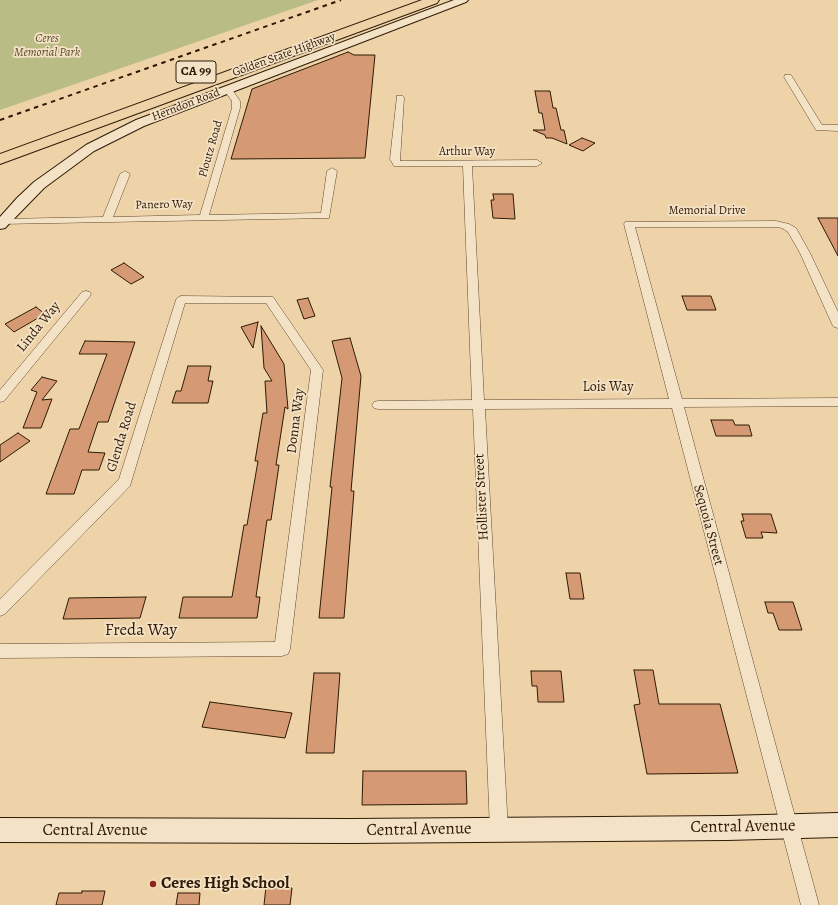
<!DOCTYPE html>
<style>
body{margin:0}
canvas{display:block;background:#eed3a8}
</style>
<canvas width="838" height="905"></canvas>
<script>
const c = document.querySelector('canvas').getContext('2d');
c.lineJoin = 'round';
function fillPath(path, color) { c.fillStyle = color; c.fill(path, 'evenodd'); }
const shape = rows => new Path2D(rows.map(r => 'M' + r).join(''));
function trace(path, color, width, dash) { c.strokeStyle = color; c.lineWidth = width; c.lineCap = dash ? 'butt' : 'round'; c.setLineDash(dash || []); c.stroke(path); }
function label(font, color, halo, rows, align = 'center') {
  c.font = font + ' Alegreya,serif'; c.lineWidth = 3.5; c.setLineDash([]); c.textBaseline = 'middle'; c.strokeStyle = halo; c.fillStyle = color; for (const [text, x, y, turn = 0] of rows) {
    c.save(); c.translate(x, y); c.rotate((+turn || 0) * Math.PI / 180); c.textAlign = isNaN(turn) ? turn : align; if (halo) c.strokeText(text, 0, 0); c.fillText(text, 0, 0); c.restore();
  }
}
const green = shape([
 [0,0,318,0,0,110]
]);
const building = shape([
 [348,52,354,55,375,55,365,158,231,159,252,89,348,52],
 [535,91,550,91,553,108,556,108,561,130,564,130,567,144,552,138,546,138,545,135,533,130,545,130,542,113,539,113,535,91],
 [582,138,595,143,583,151,569,145,582,138],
 [493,194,513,194,515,219,493,218,491,200,494,200,493,194],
 [818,218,838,218,838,256,818,218],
 [124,263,144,277,131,284,111,270,124,263],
 [682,296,711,296,716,310,687,310,682,296],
 [308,298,315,316,304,319,297,300,308,298],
 [36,307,45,314,14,332,5,324,36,307],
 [258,322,253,348,241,327,258,322],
 [261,326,284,364,288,409,285,407,276,465,279,465,271,520,267,520,256,597,260,597,257,618,179,618,183,597,232,597,244,525,247,525,258,461,255,461,263,413,267,413,265,381,272,381,264,368,261,326],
 [350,338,361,376,351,491,354,491,344,618,319,618,332,487,330,487,342,378,332,341,350,338],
 [85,341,135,342,108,422,98,422,88,452,105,453,99,470,82,470,74,494,46,494,70,429,79,429,107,354,79,354,85,341],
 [188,366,211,366,208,381,213,381,208,403,172,403,176,391,181,391,188,366],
 [42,377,57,381,42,400,52,399,41,428,23,428,37,392,31,390,42,377],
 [711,420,733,420,735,425,749,425,752,436,716,436,711,420],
 [18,433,30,441,0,462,0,445,18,433],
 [742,514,771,514,777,533,761,532,763,538,746,538,741,521,744,521,742,514],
 [566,573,580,573,584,599,570,599,566,573],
 [146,597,140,618,63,619,69,598,146,597],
 [765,602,793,602,802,630,779,630,773,613,768,613,765,602],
 [634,670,653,670,659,704,720,704,738,773,647,774,634,705,640,704,634,670],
 [531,671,561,671,564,702,538,702,537,686,532,686,531,671],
 [314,673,340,673,334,753,306,753,314,673],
 [210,702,292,713,285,738,202,727,210,702],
 [363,771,466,771,467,804,362,805,363,771],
 [266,887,292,888,290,905,264,905,266,887],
 [82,891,105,891,102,905,56,905,59,893,82,893,82,891],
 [178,893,200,893,199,905,176,905,178,893]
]);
const street = shape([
 [785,75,791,75,822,125,838,125,838,131,816,130,784,77,785,75],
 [225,88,231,88,240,101,240,108,209,215,321,213,327,171,332,168,337,171,329,218,0,224,0,220,3,219,103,217,120,174,125,171,130,174,113,217,200,215,232,108,232,101,224,90,225,88],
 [397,96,403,96,404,98,400,161,537,160,542,163,537,166,472,166,484,400,669,399,624,224,625,222,776,221,789,224,796,228,810,253,838,312,838,328,834,327,832,324,800,253,788,232,782,228,776,227,635,227,682,399,838,398,838,406,684,407,819,905,801,905,672,408,485,409,508,830,505,836,499,839,493,836,490,830,473,409,378,409,374,408,372,405,374,402,378,401,472,400,463,166,394,166,390,159,397,96],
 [86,291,90,292,91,294,90,296,4,401,0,402,0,390,82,292,86,291],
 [181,296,273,297,323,370,290,649,288,654,282,656,0,658,0,644,275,642,311,370,266,303,185,303,130,486,5,614,0,616,0,599,119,479,176,300,177,298,181,296]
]);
const secondary = shape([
 [454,0,468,0,466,2,144,126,94,151,44,188,5,228,0,229,0,217,17,198,34,182,86,145,136,120,454,0],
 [838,813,838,837,727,840,351,843,0,842,0,818,351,819,727,816,838,813]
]);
const highway = shape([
 [422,0,439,0,437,3,0,164,0,154,422,0]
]);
const rail = shape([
 [0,120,341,0]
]);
const markers = [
 [153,884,4,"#8f2418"]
];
const farParknames = [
 ["Ceres",47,39],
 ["Memorial Park",47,53]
];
const farStreetnames = [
 ["Golden State Highway",284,55,-20],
 ["Herndon Road",186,105,-21],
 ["Ploutz Road",211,149,-74],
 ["Arthur Way",467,152],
 ["Panero Way",164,205,-1],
 ["Memorial Drive",707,211]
];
const shields = [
 [196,72,40]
];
const shieldNames = [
 ["CA 99",196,72]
];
const streetNames = [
 ["Linda Way",39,327,-51],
 ["Lois Way",608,388],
 ["Donna Way",296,421,-83],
 ["Glenda Road",122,437,-73],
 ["Hollister Street",482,497,-93],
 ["Sequoia Street",708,525,75]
];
const nearStreetnames = [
 ["Freda Way",141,631],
 ["Central Avenue",743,827,-1],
 ["Central Avenue",419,830,-1],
 ["Central Avenue",95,831]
];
const nearPoinames = [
 ["Ceres High School",161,884]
];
fillPath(green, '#babc86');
fillPath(building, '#d59a73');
trace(building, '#2e1a06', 1);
trace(street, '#5e482e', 1);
trace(secondary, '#2e1a06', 2);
trace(highway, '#2e1a06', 2);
fillPath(street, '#f4e2c6');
fillPath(secondary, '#f4e2c6');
fillPath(highway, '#eed3a8');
trace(rail, '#2e1a06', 2, [4.5, 4.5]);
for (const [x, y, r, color] of markers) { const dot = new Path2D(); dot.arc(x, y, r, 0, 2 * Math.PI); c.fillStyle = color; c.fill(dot); trace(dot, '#f4e2c6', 1.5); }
label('italic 12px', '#584b2c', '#f4e2c6', farParknames);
label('12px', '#2e1a06', '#f4e2c6', farStreetnames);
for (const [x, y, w] of shields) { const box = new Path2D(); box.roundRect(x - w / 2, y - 11, w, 22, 3); c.fillStyle = '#f4e2c6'; c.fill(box); trace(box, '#2e1a06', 1); }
label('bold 13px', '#2e1a06', null, shieldNames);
label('14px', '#2e1a06', '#f4e2c6', streetNames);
label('17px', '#2e1a06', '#f4e2c6', nearStreetnames);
label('bold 17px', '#2e1a06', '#f4e2c6', nearPoinames, 'left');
</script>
